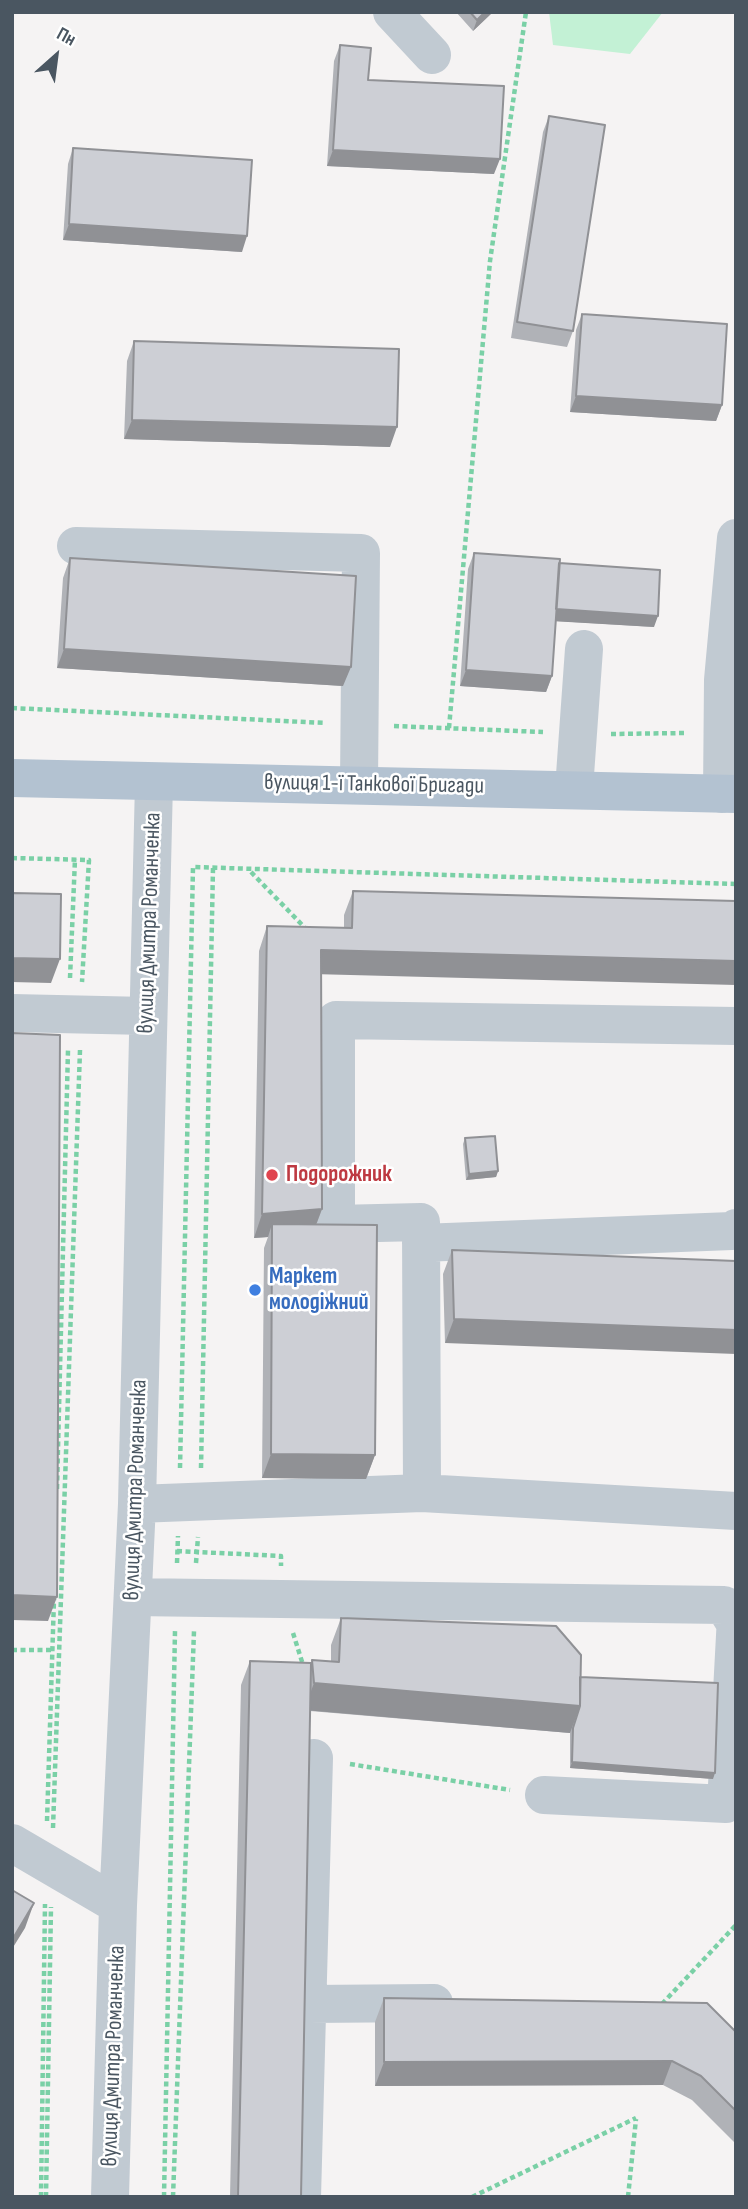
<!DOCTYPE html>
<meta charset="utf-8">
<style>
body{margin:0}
#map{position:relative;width:748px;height:2209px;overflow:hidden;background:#f5f3f3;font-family:"Sofia Sans Condensed",sans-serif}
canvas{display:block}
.frame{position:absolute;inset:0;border:14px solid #4a5661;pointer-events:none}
.north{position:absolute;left:21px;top:21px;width:70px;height:70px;-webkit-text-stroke:5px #fff;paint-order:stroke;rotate:28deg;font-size:19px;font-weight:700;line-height:28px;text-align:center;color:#4a5661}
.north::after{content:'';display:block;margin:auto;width:24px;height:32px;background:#4a5661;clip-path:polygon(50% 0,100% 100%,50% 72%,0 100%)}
</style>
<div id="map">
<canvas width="748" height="2209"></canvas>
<div class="frame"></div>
<div class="north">Пн</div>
</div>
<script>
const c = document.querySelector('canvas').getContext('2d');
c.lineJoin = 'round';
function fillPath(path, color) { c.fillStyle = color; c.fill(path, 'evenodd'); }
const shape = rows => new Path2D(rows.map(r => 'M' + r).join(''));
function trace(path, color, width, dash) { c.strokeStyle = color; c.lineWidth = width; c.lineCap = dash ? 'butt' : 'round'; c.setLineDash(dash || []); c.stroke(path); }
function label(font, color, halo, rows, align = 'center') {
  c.font = font + ' "Sofia Sans Condensed",sans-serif'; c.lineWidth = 5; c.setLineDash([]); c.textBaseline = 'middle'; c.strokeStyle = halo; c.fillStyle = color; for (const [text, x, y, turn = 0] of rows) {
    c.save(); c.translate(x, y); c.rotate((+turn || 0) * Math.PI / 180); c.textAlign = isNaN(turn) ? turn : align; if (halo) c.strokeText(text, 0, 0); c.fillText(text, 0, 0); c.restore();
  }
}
const green = shape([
 [549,12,663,12,630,54,553,45]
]);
const path = shape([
 [12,708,326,723],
 [394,726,543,732],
 [449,728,490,261,526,12],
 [611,734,686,733],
 [12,858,89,860,82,982],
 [251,872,308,931],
 [70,978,75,859],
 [180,1468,193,867,736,884],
 [201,1468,213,868],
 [57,1489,68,1050],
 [177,1551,281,1556,281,1566],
 [177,1563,178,1536],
 [196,1563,198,1537],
 [293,1633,304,1668],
 [12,1650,53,1650],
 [350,1764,510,1790],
 [47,1821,54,1599],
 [53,1828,80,1050],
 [662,2004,736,1925],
 [41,2197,45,1904],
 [46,2197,51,1907],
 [164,2197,175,1631],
 [173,2197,194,1631],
 [472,2197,636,2118],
 [628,2197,636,2119]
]);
const minor = shape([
 [392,12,432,55],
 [76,546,361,553,359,784],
 [574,789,584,649],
 [722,794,723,680,736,538],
 [12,1013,147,1016],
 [421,1243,732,1231,736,1228],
 [422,1493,421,1222,336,1224,336,1020,736,1026],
 [137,1504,422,1493,736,1511],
 [133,1597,724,1605,733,1620],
 [544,1795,726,1804,736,1617],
 [12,1843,118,1905],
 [308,2004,434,2003],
 [110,2197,118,1905,137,1504,154,782],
 [302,2197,314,1758]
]);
const major = shape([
 [12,778,736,794]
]);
const wall = shape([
 [456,12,493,12,473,31],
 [340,45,368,80,494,174,327,166,334,61],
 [549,116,573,331,567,347,511,338,543,132],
 [73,148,242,252,63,240,68,164],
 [582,314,722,405,716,421,570,412,576,330],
 [134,341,390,447,124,439,127,361],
 [474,553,559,563,654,627,556,621,552,676,546,692,460,686,468,569],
 [70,558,343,686,57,668,63,578],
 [353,891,736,901,321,974,322,1209,316,1225,375,1455,366,1479,262,1478,264,1248,268,1237,254,1238,259,951,267,926,344,928,344,915],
 [465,1138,498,1171,496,1177,466,1180,463,1144],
 [452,1250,736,1261,445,1343,443,1274],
 [341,1618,580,1677,713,1779,570,1768,570,1733,310,1711,301,2197,230,2197,241,1685,250,1661,311,1663,312,1660,331,1661,331,1645],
 [384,1998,736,2032,736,2144,692,2100,663,2085,375,2086,375,2022]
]);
const shadedWall = shape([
 [485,12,493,12,473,31,477,20],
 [333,150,500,159,494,174,327,166],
 [69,224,247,236,242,252,63,240],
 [576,396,722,405,716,421,570,412],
 [132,420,397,427,390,447,124,439],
 [555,609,658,616,654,627,551,621],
 [64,649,351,667,343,686,57,668],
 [466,670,552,676,546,692,460,686],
 [321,950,736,961,736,985,312,974],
 [12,958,60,959,51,983,12,982],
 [498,1171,496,1177,466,1180,469,1174],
 [322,1209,313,1233,272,1224,268,1237,254,1238,262,1214],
 [454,1319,736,1330,736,1354,445,1343],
 [271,1454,375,1455,366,1479,262,1478],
 [12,1595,57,1597,48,1621,12,1620],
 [314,1683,580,1706,570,1733,304,1710],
 [572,1762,715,1773,713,1779,570,1768],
 [34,1903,25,1928,12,1949,12,1940],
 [672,2061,663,2085,375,2086,384,2062]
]);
const building = shape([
 [470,12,485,12,477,20,470,12],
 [340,45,371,48,368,80,504,86,500,159,333,150,340,45],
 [549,116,605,125,573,331,517,322,549,116],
 [73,148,252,160,247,236,69,224,73,148],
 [582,314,727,324,722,405,576,396,582,314],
 [134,341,399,349,397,427,132,420,134,341],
 [474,553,560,559,552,676,466,670,474,553],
 [70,558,356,576,351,667,64,649,70,558],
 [559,563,660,570,658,616,556,609,559,563],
 [353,891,736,901,736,961,321,950,322,1209,262,1214,267,926,352,928,353,891],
 [12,893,61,894,60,959,12,958,12,893],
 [12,1033,60,1035,57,1597,12,1595,12,1033],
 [495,1136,498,1171,469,1174,465,1138,495,1136],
 [272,1224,377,1225,375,1455,271,1454,272,1224],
 [452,1250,736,1261,736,1330,454,1319,452,1250],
 [341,1618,556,1626,581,1655,580,1706,314,1683,312,1660,339,1662,341,1618],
 [250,1661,311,1663,301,2197,238,2197,250,1661],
 [580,1677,718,1683,715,1773,572,1762,573,1728,580,1706,580,1677],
 [12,1890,34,1903,12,1940,12,1890],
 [384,1998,707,2003,736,2032,736,2111,701,2076,672,2061,384,2062,384,1998]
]);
const markers = [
 [272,1175,7,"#e0444e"],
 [255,1290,7,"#3f7fe0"]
];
const streetNames = [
 ["вулиця 1-ї Танкової Бригади",374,785,1],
 ["вулиця Дмитра Романченка",150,923,-88],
 ["вулиця Дмитра Романченка",136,1490,-88],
 ["вулиця Дмитра Романченка",114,2056,-88]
];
const healthNames = [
 ["Подорожник",286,1175]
];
const shopNames = [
 ["Маркет",269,1277],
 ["молодіжний",269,1303]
];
fillPath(green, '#c3f1d5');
trace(path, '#7ad0a6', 4.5, [5, 3.5]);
trace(minor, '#c1cad2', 38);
trace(major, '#b3c2d1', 38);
fillPath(wall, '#b0b2b7');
fillPath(shadedWall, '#909195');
fillPath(building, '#cdcfd5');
trace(building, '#909195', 2);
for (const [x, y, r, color] of markers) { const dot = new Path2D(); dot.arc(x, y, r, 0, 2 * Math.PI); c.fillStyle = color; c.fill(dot); trace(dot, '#fff', 2.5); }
label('23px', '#4a5661', '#fff', streetNames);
label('bold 23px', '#be3a42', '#fff', healthNames, 'left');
label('bold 23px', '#366cbe', '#fff', shopNames, 'left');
</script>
